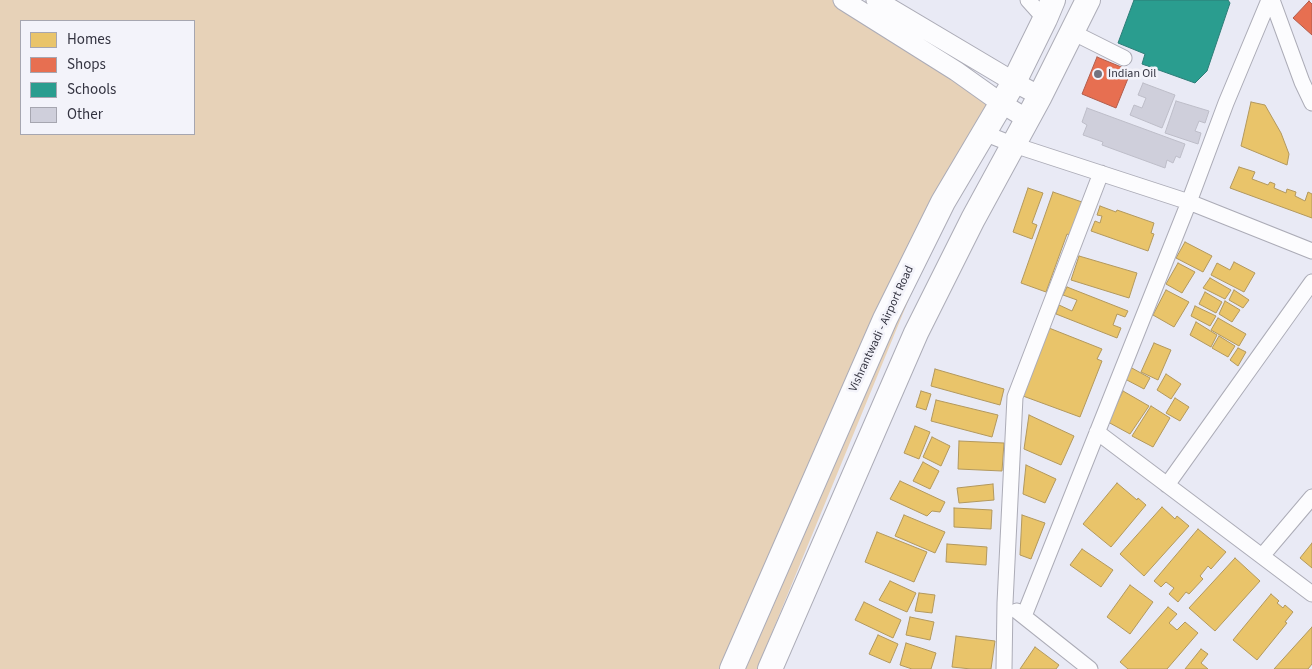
<!DOCTYPE html>
<style>
body{margin:0}
#map{position:relative;width:1312px;height:669px;overflow:hidden;background:#e9eaf5;font-family:"Source Sans 3",sans-serif}
canvas{display:block}
.legend{position:absolute;left:20px;top:20px;width:175px;height:115px;box-sizing:border-box;background:#f3f3fa;border:1px solid #a6a6b0;margin:0;padding:6px 9px;list-style:none;font-size:15px;color:#333340}
.legend li{display:flex;align-items:center;gap:10px;height:25px}
.legend b{width:25px;border:1px solid #a6a6b0}
</style>
<div id="map">
<canvas width="1312" height="669"></canvas>
<ul class="legend">
<li><b style="height:14px;background:#e9c46a"></b>Homes</li>
<li><b style="height:14px;background:#e76f51"></b>Shops</li>
<li><b style="height:14px;background:#2a9d8f"></b>Schools</li>
<li><b style="height:14px;background:#cfcfdb"></b>Other</li>
</ul>
</div>
<script>
const c = document.querySelector('canvas').getContext('2d');
c.lineJoin = 'round';
function fillPath(path, color) { c.fillStyle = color; c.fill(path, 'evenodd'); }
const shape = rows => new Path2D(rows.map(r => 'M' + r).join(''));
function trace(path, color, width, dash) { c.strokeStyle = color; c.lineWidth = width; c.lineCap = dash ? 'butt' : 'round'; c.setLineDash(dash || []); c.stroke(path); }
function label(font, color, halo, rows, align = 'center') {
  c.font = font + ' "Source Sans 3",sans-serif'; c.lineWidth = 5; c.setLineDash([]); c.textBaseline = 'middle'; c.strokeStyle = halo; c.fillStyle = color; for (const [text, x, y, turn = 0] of rows) {
    c.save(); c.translate(x, y); c.rotate((+turn || 0) * Math.PI / 180); c.textAlign = isNaN(turn) ? turn : align; if (halo) c.strokeText(text, 0, 0); c.fillText(text, 0, 0); c.restore();
  }
}
const green = shape([
 [0,0,843,0,991,99,757,669,0,669],
 [21,21,194,21,194,134,21,134]
]);
const homes = shape([
 [1251,102,1265,105,1281,133,1289,154,1287,165,1241,146,1251,102],
 [1239,167,1255,172,1252,179,1268,185,1270,182,1275,184,1274,188,1286,193,1287,189,1296,192,1295,196,1305,201,1308,192,1312,194,1312,218,1230,188,1239,167],
 [1028,188,1043,193,1032,223,1037,225,1032,239,1013,232,1028,188],
 [1053,192,1082,202,1070,235,1067,234,1046,292,1021,283,1053,192],
 [1100,206,1116,212,1117,210,1154,223,1151,233,1154,234,1148,251,1091,231,1095,221,1100,223,1102,216,1097,215,1100,206],
 [1185,242,1212,256,1203,272,1176,258,1185,242],
 [1079,256,1137,273,1129,298,1071,280,1079,256],
 [1234,262,1255,273,1244,292,1211,275,1217,263,1230,270,1234,262],
 [1178,263,1195,272,1182,293,1166,284,1178,263],
 [1210,278,1231,290,1225,299,1203,288,1210,278],
 [1067,287,1128,311,1125,317,1117,314,1113,325,1121,328,1117,338,1056,314,1059,305,1072,311,1077,300,1063,295,1067,287],
 [1166,290,1189,302,1174,327,1153,315,1166,290],
 [1234,290,1249,300,1243,308,1229,300,1234,290],
 [1205,292,1222,302,1216,313,1199,304,1205,292],
 [1225,301,1240,310,1232,322,1219,314,1225,301],
 [1195,306,1216,316,1210,326,1191,316,1195,306],
 [1218,318,1246,334,1239,346,1211,330,1218,318],
 [1196,322,1217,335,1211,347,1190,335,1196,322],
 [1049,328,1102,349,1097,359,1102,361,1080,417,1023,396,1049,328],
 [1219,336,1235,346,1228,357,1212,348,1219,336],
 [1154,343,1171,350,1158,380,1141,372,1154,343],
 [1238,348,1246,352,1238,366,1230,360,1238,348],
 [1130,367,1150,378,1144,389,1125,379,1130,367],
 [935,369,1004,389,1000,405,931,386,935,369],
 [1166,374,1181,384,1171,399,1157,390,1166,374],
 [921,391,931,394,926,410,916,407,921,391],
 [1123,391,1149,406,1130,434,1108,422,1123,391],
 [1175,398,1189,407,1180,421,1166,413,1175,398],
 [936,400,998,415,992,437,931,421,936,400],
 [1151,406,1170,418,1153,447,1132,436,1151,406],
 [1029,415,1074,436,1061,465,1024,449,1029,415],
 [915,426,930,432,919,459,904,453,915,426],
 [932,437,950,446,941,466,923,457,932,437],
 [959,441,1004,443,1002,471,958,469,959,441],
 [923,462,939,471,930,489,913,481,923,462],
 [1026,465,1056,479,1045,503,1023,494,1026,465],
 [900,481,945,502,940,512,932,511,927,516,890,499,900,481],
 [1117,483,1137,500,1138,498,1146,505,1111,547,1083,524,1117,483],
 [993,484,994,500,959,503,957,488,993,484],
 [1162,507,1175,519,1177,516,1189,526,1144,576,1120,554,1162,507],
 [954,508,992,510,991,529,954,527,954,508],
 [904,515,945,532,935,553,895,536,904,515],
 [1022,515,1045,523,1031,559,1020,555,1022,515],
 [1198,529,1226,552,1211,569,1208,566,1200,576,1203,579,1189,594,1186,592,1178,602,1169,594,1174,588,1166,582,1161,587,1154,581,1198,529],
 [877,532,927,552,914,582,865,562,877,532],
 [1312,543,1312,568,1300,558,1312,543],
 [947,544,987,547,986,565,946,562,947,544],
 [1082,549,1113,570,1101,587,1070,565,1082,549],
 [1235,558,1260,581,1215,631,1189,608,1235,558],
 [890,581,916,593,907,612,879,600,890,581],
 [1130,585,1153,602,1130,634,1107,617,1130,585],
 [919,593,935,595,932,613,915,611,919,593],
 [1271,594,1279,601,1277,603,1283,608,1285,605,1293,612,1285,622,1287,623,1257,660,1233,640,1271,594],
 [864,602,901,620,893,638,855,620,864,602],
 [1168,607,1177,614,1169,623,1177,630,1185,622,1198,633,1167,669,1128,669,1120,662,1168,607],
 [910,617,934,622,930,640,906,635,910,617],
 [1312,627,1312,664,1308,669,1274,669,1312,627],
 [878,635,898,644,890,663,869,654,878,635],
 [956,636,995,641,991,669,971,669,952,667,956,636],
 [906,643,936,653,931,669,912,669,900,665,906,643],
 [1035,647,1059,665,1056,669,1020,669,1035,647],
 [1201,649,1208,654,1201,663,1208,669,1185,669,1201,649]
]);
const shops = shape([
 [1309,1,1312,4,1312,35,1293,18,1309,1],
 [1097,57,1131,71,1116,108,1082,94,1097,57]
]);
const schools = shape([
 [1134,0,1228,0,1230,3,1207,71,1195,83,1142,64,1145,54,1118,43,1134,0]
]);
const building = shape([
 [1143,83,1175,95,1162,128,1130,115,1134,105,1142,108,1146,98,1138,95,1143,83],
 [1176,101,1209,111,1205,123,1199,121,1195,131,1201,133,1198,144,1165,133,1176,101],
 [1087,108,1185,144,1180,158,1176,156,1173,163,1167,160,1165,168,1102,145,1103,142,1083,135,1087,125,1082,122,1087,108]
]);
const minor = shape([
 [1028,0,1045,19],
 [1272,0,1302,82,1312,103],
 [1072,32,1124,58],
 [984,133,1014,145,1189,202,1312,251],
 [1097,432,1312,594],
 [1167,485,1312,282],
 [1262,556,1312,497],
 [1017,611,1090,669],
 [1024,616,1189,202,1226,103,1269,0],
 [1004,669,1005,603,1015,397,1101,173]
]);
const tertiary = shape([
 [843,0,956,71,1001,103,1027,119],
 [876,0,1014,82,1040,96]
]);
const primary = shape([
 [732,669,885,319,943,202,1014,82,1045,19,1053,0],
 [770,669,916,333,973,219,1040,96,1088,0]
]);
const markers = [
 [1098,74,5,"#73737f"]
];
const poiNames = [
 ["Indian Oil",1108,74]
];
const streetNames = [
 ["Vishrantwadi - Airport Road",882,329,-65]
];
fillPath(green, '#e7d2b8');
fillPath(homes, '#e9c46a');
trace(homes, '#b2985d', 1);
fillPath(shops, '#e76f51');
trace(shops, '#b15d4c', 1);
fillPath(schools, '#2a9d8f');
trace(schools, '#2d7d77', 1);
fillPath(building, '#cfcfdb');
trace(building, '#bdbdc8', 1);
trace(minor, '#acacb7', 17);
trace(tertiary, '#acacb7', 21);
trace(primary, '#acacb7', 26);
trace(minor, '#fcfcfe', 15);
trace(tertiary, '#fcfcfe', 19);
trace(primary, '#fcfcfe', 24);
for (const [x, y, r, color] of markers) { const dot = new Path2D(); dot.arc(x, y, r, 0, 2 * Math.PI); c.fillStyle = color; c.fill(dot); trace(dot, '#f3f3fa', 2); }
label('12px', '#333340', '#f3f3fa', poiNames, 'left');
label('12px', '#333340', '#f3f3fa', streetNames);
</script>
